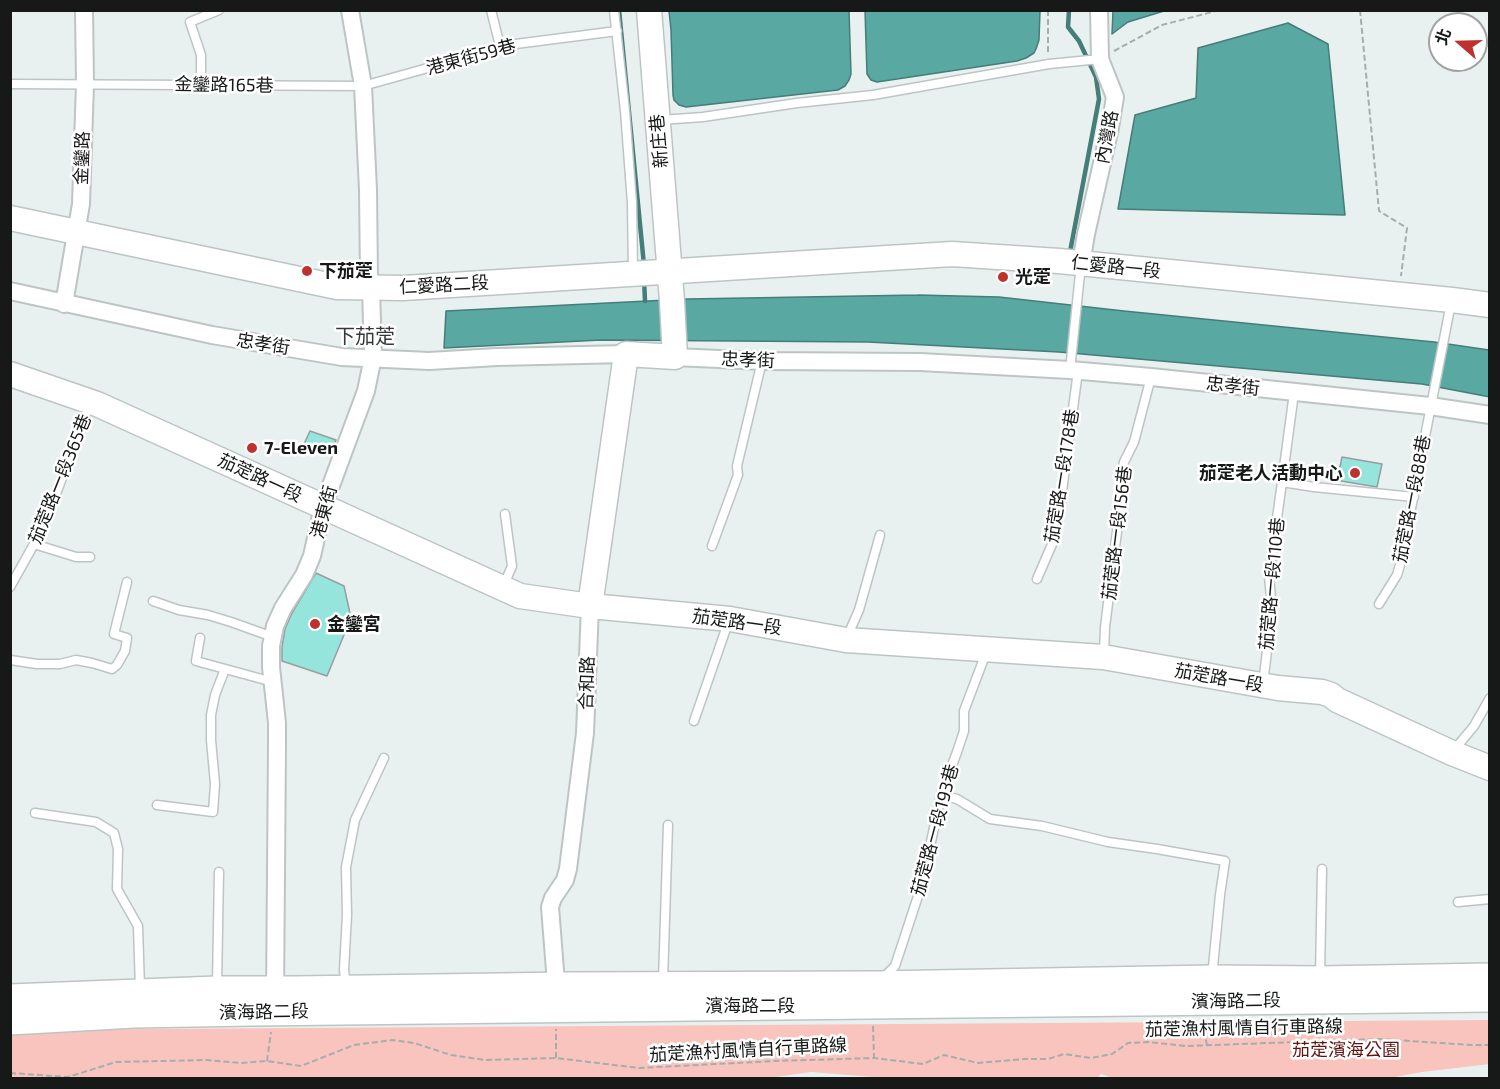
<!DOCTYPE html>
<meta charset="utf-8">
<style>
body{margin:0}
#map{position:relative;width:1500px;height:1089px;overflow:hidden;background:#e9f1f0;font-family:"Exo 2","Noto Sans TC",sans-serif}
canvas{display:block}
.frame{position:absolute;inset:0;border:12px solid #161918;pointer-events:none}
.north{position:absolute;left:1428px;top:12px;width:60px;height:60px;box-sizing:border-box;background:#fff;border:2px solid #a2a3a3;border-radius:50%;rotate:290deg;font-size:16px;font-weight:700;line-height:24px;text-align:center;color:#161918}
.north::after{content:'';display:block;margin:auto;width:21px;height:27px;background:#bf312c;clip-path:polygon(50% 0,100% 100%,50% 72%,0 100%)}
</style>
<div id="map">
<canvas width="1500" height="1089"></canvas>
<div class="frame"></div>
<div class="north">北</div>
</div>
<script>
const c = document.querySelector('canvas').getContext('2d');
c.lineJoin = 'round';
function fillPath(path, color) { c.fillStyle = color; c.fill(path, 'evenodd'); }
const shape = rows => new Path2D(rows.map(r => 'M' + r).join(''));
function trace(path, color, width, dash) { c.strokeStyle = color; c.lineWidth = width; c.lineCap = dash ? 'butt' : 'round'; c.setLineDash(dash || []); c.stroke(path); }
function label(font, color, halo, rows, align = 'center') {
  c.font = font + ' "Exo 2","Noto Sans TC",sans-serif'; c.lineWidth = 5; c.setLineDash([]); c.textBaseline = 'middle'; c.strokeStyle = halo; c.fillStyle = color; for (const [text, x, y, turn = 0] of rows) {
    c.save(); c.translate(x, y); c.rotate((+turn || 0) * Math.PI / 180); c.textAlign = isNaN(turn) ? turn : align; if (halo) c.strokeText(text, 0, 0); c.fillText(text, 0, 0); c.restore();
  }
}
const green = shape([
 [1489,1020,1490,1064,1422,1072,1390,1078,1249,1078,1240,1077,1228,1078,1113,1078,1101,1074,1097,1078,885,1078,811,1072,768,1078,11,1078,10,1030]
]);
const water = shape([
 [669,11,849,11,851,74,849,80,845,86,838,90,686,107,679,105,674,100,673,95,671,30,669,11],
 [865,11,1040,11,1039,40,1036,49,1034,53,1026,58,1017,61,877,82,871,80,867,74,865,11],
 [1113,11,1113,10,1164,11,1128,22,1112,34,1113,11],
 [1288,23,1328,44,1345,215,1118,209,1135,115,1196,98,1198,48,1288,23],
 [918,295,999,297,1124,311,1434,342,1489,350,1490,397,1422,384,1059,352,868,342,601,340,444,348,446,311,688,299,918,295]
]);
const stream = shape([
 [619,10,644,265],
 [1069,10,1068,27,1079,41,1096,77,1099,99,1070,252],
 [644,279,645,301]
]);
const building = shape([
 [310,431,336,440,330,455,304,444,310,431],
 [1342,457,1382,464,1377,487,1329,479,1331,466,1340,467,1342,457],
 [316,573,344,586,351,618,327,676,282,661,282,647,285,629,292,613,316,573]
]);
const path = shape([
 [1360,10,1379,211,1407,228,1401,276],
 [1114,51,1162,25,1220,10],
 [1048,52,1048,10],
 [1202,1022,1207,1045],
 [873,1026,874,1057],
 [556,1058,556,1029],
 [267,1061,271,1032],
 [10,1073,68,1077,116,1062,207,1060,241,1063,267,1061,301,1066,354,1045,393,1040,414,1043,451,1055,485,1060,556,1058,639,1068,775,1061,874,1058,923,1064,944,1055,978,1063,1025,1059,1048,1059,1064,1054,1091,1058,1112,1054,1128,1043,1148,1042,1186,1046,1379,1039,1472,1045,1490,1045]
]);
const lane = shape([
 [491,10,500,46],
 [614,10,625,111,632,203,633,273],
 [10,84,363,86,435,66,500,46,617,31],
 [201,85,201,55,190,22,219,10],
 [660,120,703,117,797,103,873,95,1049,64,1100,59],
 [1070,370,1081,264],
 [1294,393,1282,482,1314,487,1414,497],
 [34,544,76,557,90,557],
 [712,546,738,475,737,466,762,361],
 [1037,579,1053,542,1059,514,1078,371],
 [499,582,506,580,512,566,505,514],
 [10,587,43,528,90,404],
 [153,601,179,610,208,615,231,622,273,637],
 [1379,604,1397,575,1400,565,1451,303],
 [847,637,859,610,880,535],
 [200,638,196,661,273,682],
 [1104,654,1105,627,1120,508,1122,472,1124,462,1134,442,1151,377],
 [10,660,37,664,60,664,76,660,92,663,112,669,117,665,125,651,127,638,114,634,127,582],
 [1263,684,1272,609,1269,576,1282,482],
 [694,721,729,620],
 [1454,750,1474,726,1490,698],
 [941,795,957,799,990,819,1042,826,1108,842,1157,849,1225,861,1220,895,1212,977],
 [157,805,213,812,215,784,211,740,211,715,215,695,225,669],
 [35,813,96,822,114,833,118,849,117,889,138,926,140,989],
 [1458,902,1490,899],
 [1320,976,1322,869],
 [883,978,895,966,922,884,941,795,957,752,964,731,964,711,986,653],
 [663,981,668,825],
 [217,985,219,872],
 [346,986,344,970,347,915,346,867,355,820,384,758]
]);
const street = shape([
 [1081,264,1086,234,1110,128,1115,97,1100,59,1099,10],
 [10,291,212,335,342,357,429,361,497,357,626,354],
 [64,304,81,204,85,84,84,10],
 [675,357,762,361,920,362,1070,370,1151,377,1430,406,1490,415],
 [557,996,550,907,553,898,565,880,568,869,585,733,590,606],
 [275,999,277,744,277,723,271,667,271,646,275,626,283,608,304,575,312,556,323,507,366,391,373,357,371,288,369,278,368,190,363,86,350,10]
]);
const secondary = shape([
 [10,218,337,287,403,288,952,254,1059,261,1452,300,1490,305],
 [10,374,97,404,520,596,590,606,730,619,846,640,1103,657,1278,688,1322,692,1331,695,1337,700,1452,753,1490,768],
 [590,606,626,354,675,357,672,301,649,10]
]);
const primary = shape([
 [10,998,217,990,297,990,567,986,877,985,1212,979,1320,980,1490,977],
 [10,1021,134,1014,252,1012,1490,998]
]);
const markers = [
 [307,271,6,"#bf312c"],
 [1003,277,6,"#bf312c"],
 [252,448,6,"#bf312c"],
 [1355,473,6,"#bf312c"],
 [315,624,6,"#bf312c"]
];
const streetNames = [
 ["港東街59巷",471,57,-15],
 ["金鑾路165巷",224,85,1],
 ["內灣路",1107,137,-79],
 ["新庄巷",659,141,-95],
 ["金鑾路",82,158,-88],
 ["仁愛路一段",1116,267,6],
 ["仁愛路二段",444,285,-3],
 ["忠孝街",263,344,9],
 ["忠孝街",748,360,2],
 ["忠孝街",1233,386,6],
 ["茄萣路一段178巷",1062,476,-81],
 ["茄萣路一段",260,478,25],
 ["茄萣路一段365巷",60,479,-68],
 ["茄萣路一段88巷",1412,499,-79],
 ["港東街",324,512,-75],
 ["茄萣路一段156巷",1117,533,-83],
 ["茄萣路一段110巷",1272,584,-85],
 ["茄萣路一段",737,622,8],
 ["茄萣路一段",1219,678,10],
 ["合和路",587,683,-88],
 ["茄萣路一段193巷",935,830,-75],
 ["濱海路二段",1236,1001,-1],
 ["濱海路二段",750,1006],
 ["濱海路二段",264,1012,-1],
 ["茄萣漁村風情自行車路線",1244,1028,-1],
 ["茄萣漁村風情自行車路線",748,1050,-3]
];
const poiNames = [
 ["下茄萣",319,271],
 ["光萣",1015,277],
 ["7-Eleven",264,448],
 ["茄萣老人活動中心",1343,473,"right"],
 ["金鑾宮",327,624]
];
const parkNames = [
 ["茄萣濱海公園",1346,1050]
];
const neighbourhoodNames = [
 ["下茄萣",365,336]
];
fillPath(green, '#f8c4bd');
fillPath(water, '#59a8a2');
trace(water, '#457d79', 1.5);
trace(stream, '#457d79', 4.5);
fillPath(building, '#95e5dd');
trace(building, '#979e9e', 1.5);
trace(lane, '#bdc5c4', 11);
trace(street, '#bdc5c4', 20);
trace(secondary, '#bdc5c4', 27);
trace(primary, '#bdc5c4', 30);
trace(path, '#a6adac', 2, [6, 3]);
trace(lane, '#fff', 8);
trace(street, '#fff', 16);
trace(secondary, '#fff', 24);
trace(primary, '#fff', 27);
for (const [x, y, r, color] of markers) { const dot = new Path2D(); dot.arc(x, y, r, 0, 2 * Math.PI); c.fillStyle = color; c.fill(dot); trace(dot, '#fff', 2); }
label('18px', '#161918', '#fff', streetNames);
label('bold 18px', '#161918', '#fff', poiNames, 'left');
label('18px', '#611412', '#fff', parkNames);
label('20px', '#313837', '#fff', neighbourhoodNames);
</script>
